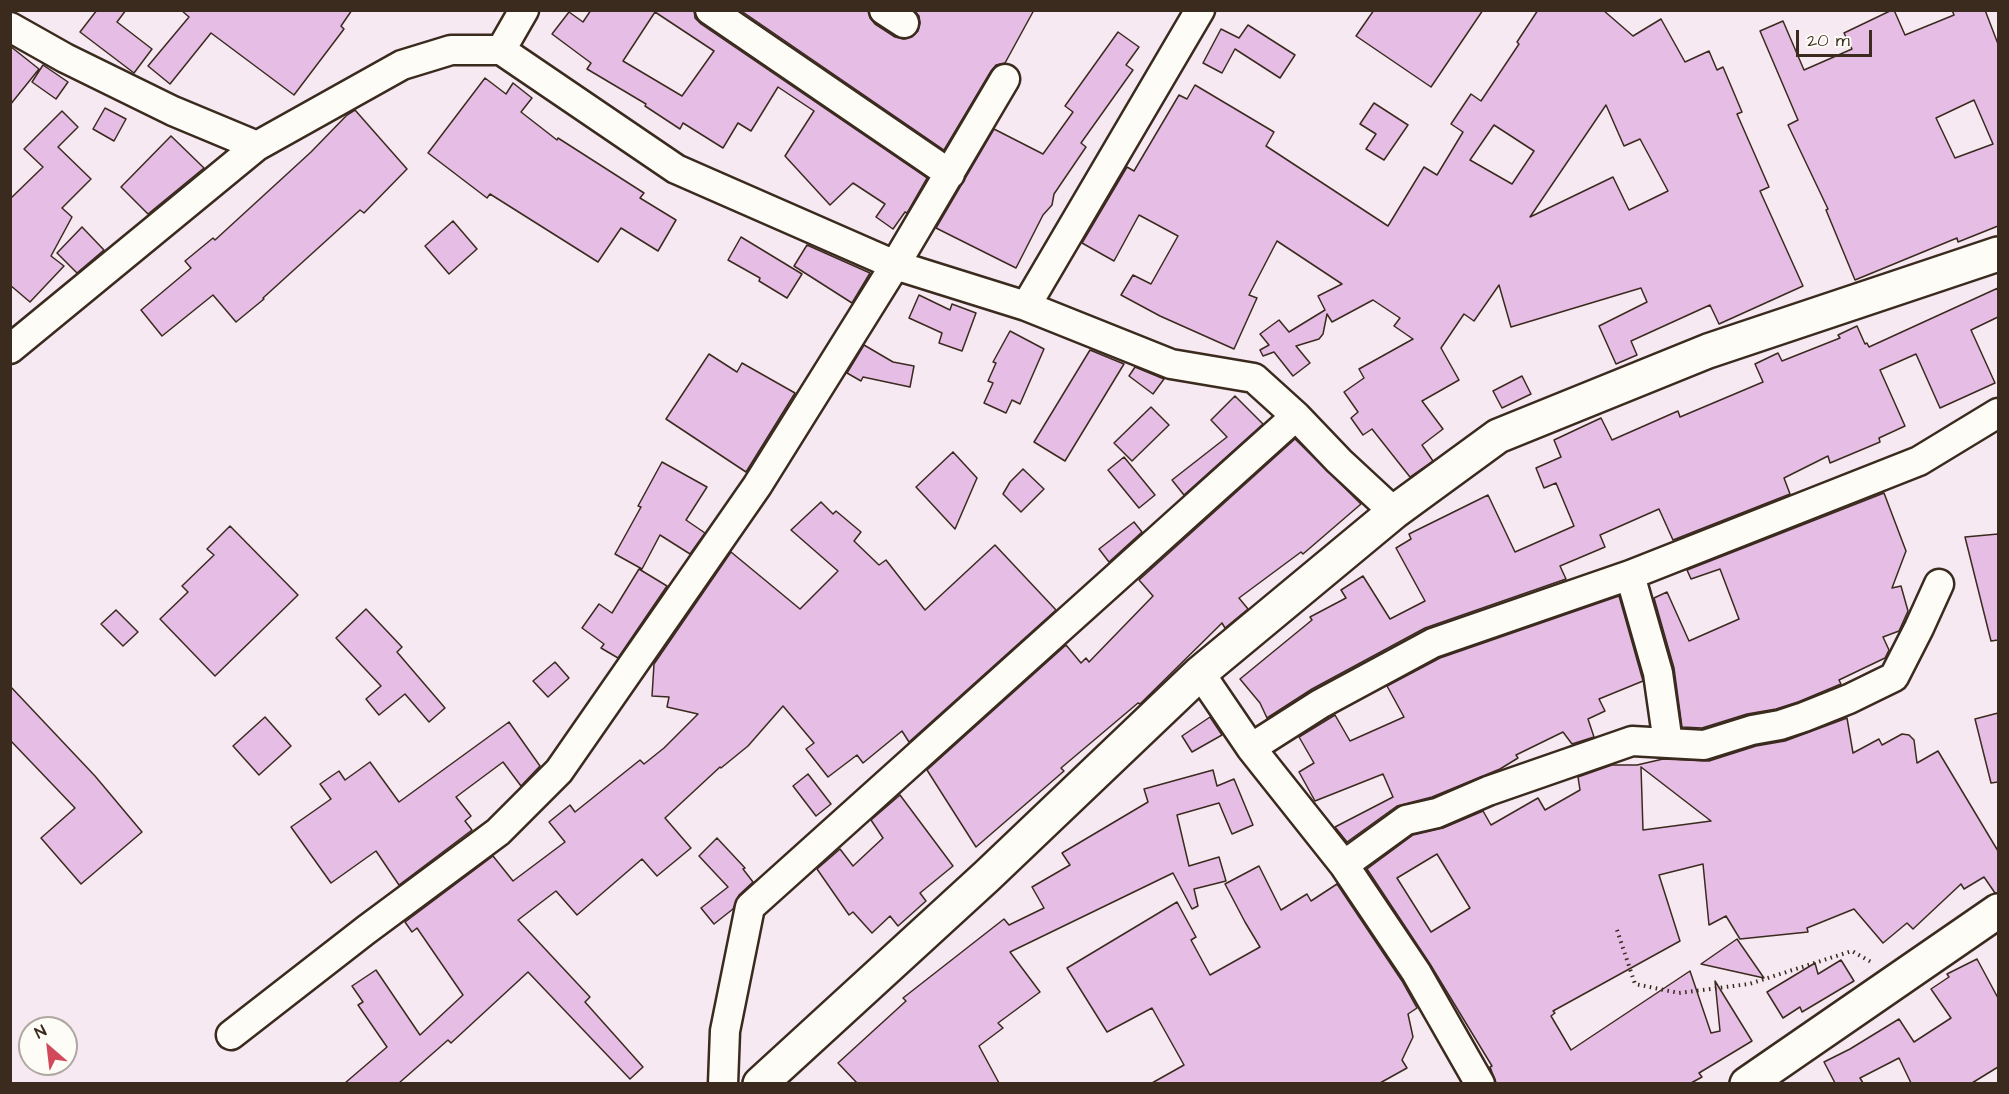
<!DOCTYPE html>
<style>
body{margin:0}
#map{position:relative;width:2009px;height:1094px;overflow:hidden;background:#f6e9f2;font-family:"Architects Daughter",sans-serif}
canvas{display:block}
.frame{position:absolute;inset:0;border:12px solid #3b2a1e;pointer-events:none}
.north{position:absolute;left:18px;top:1016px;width:60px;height:60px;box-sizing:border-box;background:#fdfcf7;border:2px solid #afa8a0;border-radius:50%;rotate:332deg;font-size:16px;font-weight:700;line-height:24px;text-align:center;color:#3b2a1e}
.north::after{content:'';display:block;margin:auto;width:21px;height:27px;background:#d1495b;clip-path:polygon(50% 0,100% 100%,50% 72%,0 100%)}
.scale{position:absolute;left:1796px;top:30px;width:76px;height:27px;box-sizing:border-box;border:3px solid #3b2a1e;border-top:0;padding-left:8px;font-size:18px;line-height:21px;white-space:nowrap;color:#3b2a1e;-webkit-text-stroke:4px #fdfcf7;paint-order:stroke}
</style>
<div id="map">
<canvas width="2009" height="1094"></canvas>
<div class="frame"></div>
<div class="north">N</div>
<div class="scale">20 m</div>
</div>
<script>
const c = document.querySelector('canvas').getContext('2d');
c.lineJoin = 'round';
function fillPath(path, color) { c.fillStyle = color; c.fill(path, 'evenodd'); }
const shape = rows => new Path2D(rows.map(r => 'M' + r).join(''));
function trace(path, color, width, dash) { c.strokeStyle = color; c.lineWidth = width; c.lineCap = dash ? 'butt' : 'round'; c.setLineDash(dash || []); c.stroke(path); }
const building = shape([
 [97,10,126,10,117,22,152,49,134,73,80,32,97,10],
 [181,10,352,10,341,26,344,29,294,95,211,33,170,84,148,66,189,17,181,10],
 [591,10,694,10,695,18,701,24,927,178,907,213,905,212,893,229,876,217,885,204,853,183,830,205,785,156,814,111,778,87,751,131,738,123,723,148,683,123,680,129,645,106,646,104,587,69,591,63,552,34,569,12,583,22,591,10],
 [655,12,714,51,682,96,623,61,655,12],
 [740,10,868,10,870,18,875,24,895,37,904,39,912,37,918,31,920,23,919,16,914,10,1034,10,1005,63,996,65,991,71,944,150,740,10],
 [1374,10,1483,10,1431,87,1356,36,1374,10],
 [1538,10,1603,10,1633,36,1661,19,1685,62,1709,51,1717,70,1723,67,1742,112,1737,114,1769,187,1760,191,1803,286,1719,324,1710,305,1631,341,1637,355,1616,364,1599,326,1647,302,1641,288,1511,327,1499,285,1474,321,1464,314,1441,348,1459,380,1422,401,1443,429,1422,445,1433,461,1410,477,1372,429,1363,435,1351,418,1358,412,1344,392,1364,378,1359,369,1413,339,1394,326,1400,318,1373,300,1332,322,1327,314,1323,334,1319,339,1296,346,1310,363,1293,376,1274,352,1263,356,1260,350,1269,345,1260,334,1279,320,1289,332,1325,310,1318,296,1342,284,1277,241,1249,295,1257,298,1234,349,1160,316,1121,295,1133,275,1151,284,1178,236,1139,215,1114,261,1082,243,1127,167,1134,171,1179,95,1187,99,1195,85,1274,132,1266,146,1388,226,1424,167,1437,175,1463,132,1451,124,1471,94,1481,101,1519,44,1517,42,1538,10],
 [1606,105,1624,146,1640,139,1668,191,1629,210,1613,177,1530,217,1606,105],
 [1494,125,1534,151,1512,184,1470,160,1494,125],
 [1892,10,1894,10,1905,35,1954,15,1952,10,1985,10,1998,44,1998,226,1958,242,1957,238,1855,280,1826,210,1828,209,1788,125,1798,120,1760,31,1783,21,1804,70,1852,49,1844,33,1892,10],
 [1974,100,1993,144,1955,158,1936,118,1974,100],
 [1248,25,1295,55,1280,78,1235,49,1222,73,1203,63,1221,29,1239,38,1248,25],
 [1118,32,1139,47,1126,65,1133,70,1081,143,1086,147,1054,194,1052,205,1043,215,1016,268,936,228,994,129,1043,154,1073,112,1065,106,1118,32],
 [10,46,39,69,10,105,10,46],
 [43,65,68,82,56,99,32,82,43,65],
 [485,78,506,94,513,83,532,98,521,112,557,140,558,138,644,193,640,198,676,220,658,251,621,228,598,262,490,194,487,198,428,153,485,78],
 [1374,103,1408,125,1384,160,1366,149,1376,134,1360,124,1374,103],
 [105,108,126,119,114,141,93,129,105,108],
 [355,110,407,169,364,213,360,210,263,298,264,299,236,322,213,295,162,336,141,310,191,268,185,261,213,238,215,240,311,152,347,115,355,110],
 [62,111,78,127,58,147,91,179,62,208,72,217,51,256,64,266,30,302,10,285,10,199,43,167,24,149,62,111],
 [171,136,204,168,148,214,121,187,171,136],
 [453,221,477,249,449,274,425,246,453,221],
 [82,227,104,250,77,273,57,253,82,227],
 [741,237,802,274,787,298,759,281,760,278,728,260,741,237],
 [807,245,870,273,852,303,794,266,807,245],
 [1998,288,1998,317,1971,330,1995,383,1940,408,1916,354,1880,370,1905,426,1879,438,1880,442,1830,463,1828,456,1784,478,1790,494,1673,540,1659,509,1600,535,1605,547,1560,566,1566,579,1425,628,1312,689,1267,718,1260,703,1240,679,1312,620,1310,617,1346,598,1341,590,1363,576,1390,619,1425,601,1396,548,1411,539,1409,534,1488,495,1515,552,1574,526,1556,483,1544,488,1536,468,1561,457,1554,440,1601,418,1612,440,1678,411,1680,417,1763,382,1755,364,1778,353,1782,361,1840,338,1838,335,1857,326,1865,344,1867,343,1869,347,1998,288],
 [919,295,950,310,952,304,976,313,962,351,939,343,942,333,909,318,919,295],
 [1010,331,1044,349,1020,404,1012,400,1006,413,984,403,993,383,988,381,996,363,993,362,1010,331],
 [864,345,893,362,914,366,910,387,863,377,861,381,847,373,864,345],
 [1090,350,1124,364,1065,461,1034,442,1090,350],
 [709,354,737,372,742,363,795,393,746,472,666,419,709,354],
 [1135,367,1164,379,1153,394,1129,376,1135,367],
 [1522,376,1531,394,1502,408,1493,391,1522,376],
 [1235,396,1263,424,1184,495,1172,480,1227,437,1211,420,1235,396],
 [1151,407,1169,425,1132,461,1114,443,1151,407],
 [1295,439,1361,504,1303,554,1301,552,1239,598,1248,609,1225,628,1222,623,1140,704,1138,703,1061,768,1064,771,976,847,927,770,1066,645,1081,663,1086,658,1089,662,1153,596,1139,580,1295,439],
 [953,452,977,478,955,529,916,487,953,452],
 [1124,457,1155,495,1139,508,1108,470,1124,457],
 [662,462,707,487,686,520,705,533,690,554,660,535,642,569,615,554,641,507,638,506,662,462],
 [1023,469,1044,489,1021,512,1003,494,1010,482,1023,469],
 [1884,493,1906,551,1892,588,1901,586,1908,611,1899,631,1883,637,1889,650,1885,658,1839,680,1841,684,1798,702,1776,709,1747,714,1702,728,1682,727,1674,668,1654,598,1667,592,1689,641,1739,619,1720,569,1691,579,1687,570,1884,493],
 [821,502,833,514,836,511,861,532,854,541,879,565,886,560,925,610,995,545,1056,610,909,742,902,731,863,763,857,755,828,777,806,749,814,743,783,706,748,746,721,768,720,767,665,818,691,848,657,876,642,859,577,915,556,891,518,920,590,997,585,1002,643,1067,630,1079,528,972,451,1043,448,1040,399,1083,345,1083,387,1047,358,1005,363,1002,352,986,376,970,420,1035,463,995,417,928,412,932,405,922,493,856,513,881,565,842,549,822,570,805,575,812,640,760,644,764,664,748,698,714,667,707,669,697,652,696,654,664,731,552,800,609,838,571,791,530,821,502],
 [1134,522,1142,532,1109,562,1099,549,1134,522],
 [230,526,298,595,215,676,160,619,188,592,182,586,214,555,207,549,230,526],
 [1998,534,1998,640,1991,641,1965,537,1998,534],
 [639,569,667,586,618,658,601,648,604,644,582,628,599,604,612,613,639,569],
 [1619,596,1643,681,1599,699,1605,711,1588,719,1594,737,1572,744,1563,732,1516,755,1518,758,1500,769,1432,797,1397,806,1347,842,1335,827,1393,797,1383,774,1315,801,1299,772,1314,763,1299,737,1335,715,1350,741,1404,717,1387,686,1440,658,1619,596],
 [366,609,402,647,397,652,445,708,429,722,405,694,379,715,366,699,381,686,336,638,366,609],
 [116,610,138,632,123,646,101,624,116,610],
 [555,662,569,678,548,697,533,681,555,662],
 [10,686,95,776,142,832,81,884,41,838,75,808,10,740,10,686],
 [1998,713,1998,782,1991,783,1975,719,1998,713],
 [265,717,291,746,259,775,233,746,265,717],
 [1210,717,1222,735,1192,752,1182,736,1210,717],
 [1847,718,1853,753,1879,739,1882,745,1902,734,1909,735,1914,740,1917,763,1938,751,1998,851,1998,893,1995,893,1984,877,1964,889,1961,884,1913,929,1907,923,1883,943,1854,909,1807,928,1808,932,1740,939,1726,916,1709,925,1703,864,1659,875,1680,941,1553,1011,1555,1013,1551,1016,1571,1050,1690,971,1711,1033,1720,1031,1715,981,1752,1041,1699,1073,1702,1077,1691,1083,1496,1083,1490,1067,1492,1066,1430,964,1367,869,1413,835,1443,828,1483,811,1491,825,1538,798,1545,810,1580,790,1578,777,1612,765,1637,765,1663,759,1709,761,1756,746,1785,741,1847,718],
 [1641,767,1711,821,1643,830,1641,767],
 [1437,854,1470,908,1431,932,1397,878,1437,854],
 [509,722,540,766,521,786,503,762,456,797,471,816,465,821,472,830,399,885,376,851,331,883,291,827,331,799,320,784,339,771,345,780,370,762,399,802,509,722],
 [1213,770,1217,786,1234,779,1253,825,1232,834,1219,803,1177,815,1189,866,1219,857,1226,881,1194,889,1198,906,1192,909,1173,873,1010,952,1040,992,998,1023,1003,1028,979,1046,999,1083,857,1083,838,1063,906,1001,903,998,1004,919,1009,925,1044,908,1032,887,1070,865,1062,853,1148,802,1144,789,1213,770],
 [808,774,831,804,816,816,793,786,808,774],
 [900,795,953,866,920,893,926,901,898,926,890,916,872,933,853,912,849,915,817,869,840,849,853,866,883,838,871,820,900,795],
 [717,838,745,868,743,869,753,882,739,895,733,909,714,924,701,908,728,887,699,856,717,838],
 [1259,866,1281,910,1307,894,1311,901,1337,884,1402,981,1417,1008,1408,1014,1413,1037,1402,1060,1407,1068,1380,1083,1152,1083,1184,1065,1152,1008,1107,1032,1067,968,1177,902,1196,937,1191,940,1210,975,1260,947,1245,922,1225,884,1259,866],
 [1737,939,1764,978,1701,964,1737,939],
 [1977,959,1998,998,1998,1067,1972,1083,1911,1083,1899,1058,1860,1078,1863,1083,1835,1083,1824,1062,1850,1049,1899,1019,1914,1042,1951,1018,1931,989,1949,977,1947,974,1977,959],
 [1841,960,1854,981,1802,1012,1800,1007,1783,1018,1767,992,1815,963,1818,974,1841,960]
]);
const path = shape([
 [1617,930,1635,984,1679,993,1749,984,1852,951,1873,963]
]);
const minor = shape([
 [710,10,950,174],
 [884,10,904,23],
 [10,27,65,58,173,111,257,146,402,65,451,50,501,50,676,169,895,265,1026,306,1171,364,1254,378,1296,416,1339,461,1394,512],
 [501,50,524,10],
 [1026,306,1200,10],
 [10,349,257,146],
 [1630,575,1658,673,1668,743],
 [1200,673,1251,748,1344,865,1416,972,1480,1084],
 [1251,748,1320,704,1433,643,1630,575,1919,461,1998,413],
 [1344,865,1406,820,1437,813,1488,791,1632,741,1704,745,1752,730,1780,725,1804,717,1849,699,1894,677,1919,628,1939,584],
 [231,1035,366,930,498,832,559,771,757,486,895,265,1005,79],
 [723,1084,725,1031,750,907,1296,416]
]);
const tertiary = shape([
 [760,1084,987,876,1200,673,1394,512,1498,436,1708,351,1998,254]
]);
const trunk = shape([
 [1747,1084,1998,911]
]);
fillPath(building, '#e6bde5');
trace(building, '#3b2a1e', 1.5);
trace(minor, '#3b2a1e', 33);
trace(tertiary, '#3b2a1e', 38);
trace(trunk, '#3b2a1e', 38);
trace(path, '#3b2a1e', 4, [1.5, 4.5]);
trace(minor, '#fdfcf7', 28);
trace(tertiary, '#fdfcf7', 33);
trace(trunk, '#fdfcf7', 33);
</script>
